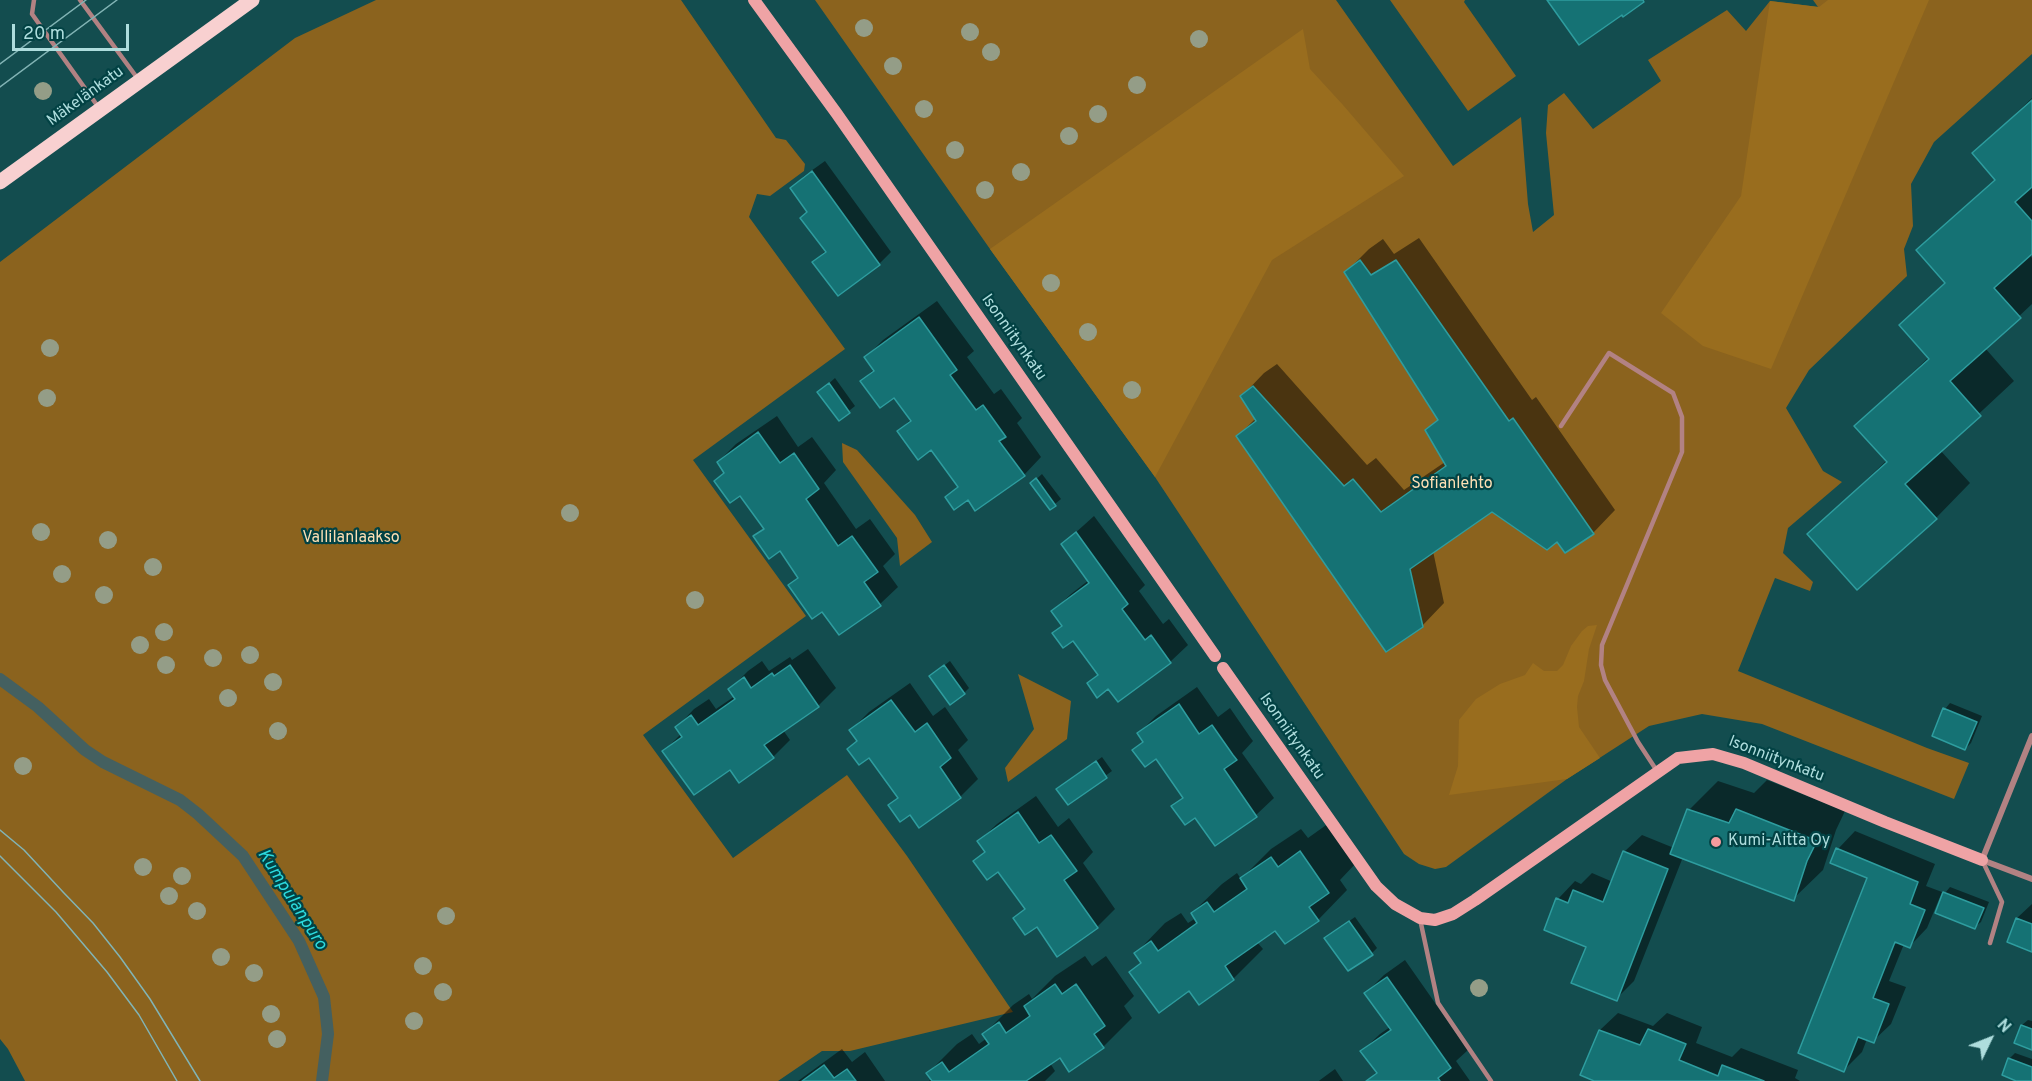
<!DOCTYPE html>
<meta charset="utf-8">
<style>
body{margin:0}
#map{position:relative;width:2032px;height:1081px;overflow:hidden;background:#134d4f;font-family:Overpass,sans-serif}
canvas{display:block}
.north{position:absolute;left:1960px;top:1009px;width:60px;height:60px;-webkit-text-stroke:4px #024244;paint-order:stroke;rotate:47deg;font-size:16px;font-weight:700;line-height:24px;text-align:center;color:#aedddd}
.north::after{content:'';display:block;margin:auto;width:21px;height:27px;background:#aedddd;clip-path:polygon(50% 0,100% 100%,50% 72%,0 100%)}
.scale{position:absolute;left:12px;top:24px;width:117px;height:27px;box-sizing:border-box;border:3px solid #aedddd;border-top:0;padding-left:8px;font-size:18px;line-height:21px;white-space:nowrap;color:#aedddd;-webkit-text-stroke:4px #024244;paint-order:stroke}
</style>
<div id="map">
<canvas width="2032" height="1081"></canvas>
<div class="north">N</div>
<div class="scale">20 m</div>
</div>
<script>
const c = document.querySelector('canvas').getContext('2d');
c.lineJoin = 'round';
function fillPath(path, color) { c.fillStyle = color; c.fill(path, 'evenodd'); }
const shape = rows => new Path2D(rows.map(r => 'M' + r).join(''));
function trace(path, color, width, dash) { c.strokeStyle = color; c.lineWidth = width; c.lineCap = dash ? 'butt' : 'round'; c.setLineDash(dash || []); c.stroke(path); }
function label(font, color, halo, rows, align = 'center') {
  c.font = font + ' Overpass,sans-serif'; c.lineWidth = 4.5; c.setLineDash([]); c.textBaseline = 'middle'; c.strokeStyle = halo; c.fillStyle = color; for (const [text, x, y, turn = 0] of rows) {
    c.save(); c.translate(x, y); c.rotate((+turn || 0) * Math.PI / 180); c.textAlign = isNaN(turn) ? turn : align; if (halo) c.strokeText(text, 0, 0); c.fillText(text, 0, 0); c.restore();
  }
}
const green = shape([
 [376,0,681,0,776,138,786,140,805,164,804,171,770,196,757,194,749,217,845,349,693,460,806,616,643,735,733,858,847,775,907,856,1013,1012,850,1051,822,1051,778,1081,25,1081,8,1049,0,1039,0,262,295,38],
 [815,0,1336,0,1453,166,1521,117,1528,204,1533,232,1554,215,1546,133,1548,105,1564,93,1593,129,1661,81,1648,60,1727,10,1746,31,1770,1,1818,7,1813,0,2032,0,2032,54,1934,142,1911,184,1913,226,1904,249,1907,276,1809,370,1786,408,1823,471,1842,482,1788,528,1783,553,1813,582,1810,591,1775,578,1738,671,1927,748,1969,763,1954,799,1762,724,1702,714,1649,726,1567,779,1446,867,1435,869,1419,864,1404,854,1155,477,990,249],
 [1390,0,1465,0,1464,2,1516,76,1468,111],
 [842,443,857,450,915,515,932,542,900,566,897,538,843,462],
 [1018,674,1071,701,1067,739,1008,782,1005,768,1034,729]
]);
const forest = shape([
 [1828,0,1929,0,1771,369,1703,346,1661,313,1741,196,1770,1,1819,7],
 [1303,29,1310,69,1343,105,1404,176,1272,260,1155,477,990,249],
 [1597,625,1589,649,1584,681,1578,696,1577,707,1579,727,1600,758,1567,779,1449,795,1458,766,1459,720,1476,699,1500,684,1525,675,1533,663,1544,671,1557,671,1563,665,1571,646,1582,631,1588,626]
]);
const shadow = shape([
 [2032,98,2032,252,2029,254,2032,258,2032,304,1985,348,2014,381,1940,450,1970,483,1936,518,1809,534,1887,460,1856,426,1929,357,1901,325,1946,281,1918,250,1996,178,1974,153],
 [825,161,891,252,879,264,814,262,826,250,808,211,792,188,804,176],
 [1419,238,1532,400,1536,397,1615,510,1593,533,1492,511,1433,551,1444,603,1422,626,1238,436,1256,418,1242,396,1264,373,1277,364,1367,465,1376,458,1404,490,1445,462,1427,431,1439,419,1346,272,1369,249,1383,239,1394,254],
 [937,301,974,351,967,357,994,394,1001,389,1022,418,1017,423,1041,457,1024,475,968,498,947,497,959,485,932,448,899,431,911,419,894,396,862,381,874,369,866,357,883,340],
 [835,378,855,406,839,419,825,387],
 [777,416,798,447,812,437,836,470,824,483,856,529,870,519,895,554,883,566,898,587,880,604,840,633,823,609,790,585,799,576,780,549,755,536,765,527,741,494,716,481,725,471,718,462,736,444],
 [1042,474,1061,499,1050,508,1032,483],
 [1094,516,1145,585,1139,591,1163,624,1169,619,1188,645,1170,662,1109,687,1089,684,1099,674,1073,639,1054,633,1063,624,1053,611,1071,594,1089,580,1063,544],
 [808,649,836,688,818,706,783,730,790,740,773,757,730,768,664,751,681,734,677,727,694,709,709,699,716,709,735,696,730,689,748,671,762,661,769,671,790,657,792,660],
 [950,661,969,688,964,693,931,676],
 [910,683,933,716,945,707,968,740,958,750,978,779,960,797,920,826,910,813,890,805,899,797,869,756,849,749,858,740,851,730,869,712],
 [1197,687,1218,717,1230,708,1250,737,1253,741,1242,753,1274,798,1256,815,1215,844,1195,816,1173,807,1184,796,1156,757,1134,750,1144,740,1139,733,1156,716],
 [1950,703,1982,716,1971,743,1965,749,1945,709],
 [1102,757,1112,771,1068,803,1058,789],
 [1767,780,1845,811,1836,830,1823,870,1793,899,1683,857,1634,981,1616,999,1587,946,1558,899,1575,881,1581,884,1592,873,1613,882,1624,852,1642,835,1674,848,1689,810,1718,781,1754,793],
 [1036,796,1058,827,1069,818,1093,852,1083,863,1115,909,1097,927,1037,925,1014,918,1025,908,999,870,975,861,985,851,979,841,997,824],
 [1329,823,1357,862,1340,880,1347,890,1318,920,1275,929,1257,942,1263,949,1233,979,1199,1003,1190,989,1131,972,1142,961,1136,953,1165,923,1181,913,1188,923,1196,918,1192,913,1222,884,1237,873,1241,879,1271,849,1301,829,1308,838],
 [1855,831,1935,864,1926,886,1942,892,1927,928,1910,946,1904,944,1889,981,1906,987,1891,1024,1873,1041,1867,1039,1862,1052,1844,1070,1869,877,1832,862,1838,849],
 [1950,887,1989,902,1981,922,1975,927,1945,893],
 [2032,904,2032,950,2009,941,2017,918],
 [1355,917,1377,948,1372,953,1332,933],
 [1085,956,1092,966,1106,956,1134,996,1124,1006,1132,1018,1103,1047,1060,1056,1050,1063,1055,1071,1045,1081,929,1081,932,1078,928,1073,957,1044,972,1034,979,1044,987,1038,984,1034,1013,1005,1029,994,1032,999,1055,976],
 [1405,960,1468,1050,1456,1061,1470,1081,1368,1081,1377,1071,1362,1051,1380,1034,1390,1027,1366,993,1384,975],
 [1618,1013,1653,1026,1667,1013,1702,1027,1696,1043,1732,1057,1741,1048,1798,1070,1795,1078,1800,1081,1599,1081,1600,1030],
 [2028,1020,2032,1021,2032,1048,2022,1025],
 [842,1049,852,1062,865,1052,885,1081,798,1081],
 [2015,1053,2032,1059,2032,1081,2020,1081,2003,1075,2009,1059],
 [1335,1069,1343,1081,1319,1081,1320,1080]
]);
const stream = shape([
 [0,679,38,707,85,750,103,762,180,800,198,814,243,856,299,941,324,997,328,1034,322,1081]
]);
const building = shape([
 [1547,0,1643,0,1644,2,1623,17,1622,15,1579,45,1547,0],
 [2032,100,2032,187,2015,202,2032,221,2032,254,1994,288,2021,318,1950,381,1981,416,1905,484,1937,519,1857,590,1807,534,1887,462,1854,426,1929,359,1899,325,1945,283,1916,250,1995,180,1972,153,2032,100],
 [812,171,880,265,838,296,812,262,826,252,800,218,807,212,790,188,812,171],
 [1360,260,1371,275,1396,260,1509,421,1513,418,1594,534,1565,553,1557,542,1547,550,1492,512,1410,569,1423,627,1386,652,1236,436,1256,421,1240,396,1253,386,1344,486,1353,479,1381,512,1446,466,1425,430,1438,420,1344,272,1360,260],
 [919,317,957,370,950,375,976,410,983,405,1006,437,999,441,1025,476,975,511,968,500,954,510,945,497,958,487,931,450,918,460,897,431,911,421,894,398,880,408,860,381,874,371,864,357,919,317],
 [829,383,850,413,839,421,817,392,829,383],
 [758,432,780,463,794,453,819,489,806,499,838,546,852,536,878,572,864,582,881,606,839,635,822,612,812,619,788,585,798,578,780,551,769,559,753,536,764,529,740,496,730,503,714,481,724,473,717,462,758,432],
 [1036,478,1056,506,1050,510,1030,483,1036,478],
 [1076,532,1128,604,1122,609,1145,640,1151,635,1171,663,1118,702,1108,689,1097,698,1087,683,1098,675,1073,641,1063,648,1052,633,1062,626,1051,611,1089,583,1061,544,1076,532],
 [790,665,819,707,764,745,774,758,739,783,730,770,694,795,662,751,682,737,675,727,691,715,698,725,735,699,728,689,744,677,751,688,772,673,774,676,790,665],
 [944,665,965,694,950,705,929,676,944,665],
 [891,700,915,732,927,723,951,758,940,767,961,798,919,828,910,815,900,822,888,805,898,798,869,758,859,765,847,749,857,741,849,730,891,700],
 [1179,704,1199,734,1212,725,1233,755,1237,760,1224,769,1257,817,1215,846,1195,818,1185,825,1171,806,1183,798,1156,759,1145,767,1132,750,1143,742,1137,733,1179,704],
 [1943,708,1977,722,1965,750,1932,736,1943,708],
 [1096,761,1107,778,1068,805,1056,789,1096,761],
 [1687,809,1729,823,1736,809,1817,841,1807,861,1794,901,1670,854,1687,809],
 [1018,812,1039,843,1051,835,1077,871,1064,880,1098,928,1057,957,1037,927,1025,935,1013,918,1025,909,998,872,987,880,973,861,985,852,977,841,1018,812],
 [1836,848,1918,882,1910,904,1925,910,1910,948,1895,942,1873,998,1889,1004,1874,1043,1858,1037,1844,1072,1798,1053,1867,878,1830,863,1836,848],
 [1300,851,1329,893,1309,907,1319,921,1285,944,1275,931,1225,966,1234,980,1199,1005,1189,991,1159,1013,1129,972,1141,963,1134,953,1151,941,1158,951,1197,923,1191,913,1207,902,1214,912,1247,889,1240,878,1271,857,1278,867,1300,851],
 [1623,851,1668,869,1617,1001,1571,983,1586,947,1544,930,1556,898,1568,903,1573,890,1603,902,1623,851],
 [1943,892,1984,908,1975,929,1935,913,1943,892],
 [2016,918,2032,924,2032,952,2007,942,2016,918],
 [1349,921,1373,955,1348,971,1324,938,1349,921],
 [1387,977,1451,1068,1438,1078,1440,1081,1366,1081,1377,1073,1360,1051,1391,1030,1364,993,1387,977],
 [1055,984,1062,994,1076,984,1105,1026,1094,1034,1104,1048,1069,1072,1060,1058,1026,1081,932,1081,926,1073,942,1062,949,1072,989,1044,982,1034,999,1022,1006,1033,1030,1016,1024,1006,1055,984],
 [2021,1025,2032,1029,2032,1050,2014,1043,2021,1025],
 [1648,1029,1686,1044,1679,1060,1718,1076,1722,1065,1764,1081,1594,1081,1580,1075,1599,1030,1640,1045,1648,1029],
 [2008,1058,2032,1067,2032,1081,2016,1081,2002,1075,2008,1058],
 [824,1065,834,1078,847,1069,856,1081,802,1081,824,1065]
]);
const lane = shape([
 [34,0,32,14,99,108],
 [80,0,138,79],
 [1561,426,1609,353,1673,393,1682,417,1682,452,1602,645,1601,665,1605,680,1638,742,1657,771],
 [1983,862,2002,902,1990,943],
 [1420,919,1438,1003,1491,1081]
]);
const street = shape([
 [2032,736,1982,860,2032,879]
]);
const secondary = shape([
 [754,0,837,114,1215,656],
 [1223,668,1376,886,1395,904,1420,918,1435,920,1453,914,1475,900,1678,758,1713,754,1744,763,1885,822,1982,860]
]);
const primary = shape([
 [0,182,252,0]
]);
const tram = shape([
 [0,64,86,0],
 [0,87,117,0],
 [0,830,24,850,63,892,93,923,120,957,150,999,200,1081],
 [0,856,56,912,107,972,139,1015,177,1081]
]);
const trees = [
 [864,28],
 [970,32],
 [1199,39],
 [991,52],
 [893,66],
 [1137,85],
 [43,91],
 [924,109],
 [1098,114],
 [1069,136],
 [955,150],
 [1021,172],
 [985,190],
 [1051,283],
 [1088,332],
 [50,348],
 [1132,390],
 [47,398],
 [570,513],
 [41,532],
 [108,540],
 [153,567],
 [62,574],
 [104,595],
 [695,600],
 [164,632],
 [140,645],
 [250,655],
 [213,658],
 [166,665],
 [273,682],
 [228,698],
 [278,731],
 [23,766],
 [143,867],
 [182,876],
 [169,896],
 [197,911],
 [446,916],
 [221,957],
 [423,966],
 [254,973],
 [1479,988],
 [443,992],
 [271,1014],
 [414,1021],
 [277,1039]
];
const markers = [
 [1716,842,6,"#f59b9e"]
];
const streetNames = [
 ["Mäkelänkatu",86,97,-36],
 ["Isonniitynkatu",1013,338,55],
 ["Isonniitynkatu",1291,737,55],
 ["Isonniitynkatu",1776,760,21]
];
const parkNames = [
 ["Sofianlehto",1452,485],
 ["Vallilanlaakso",351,539]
];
const poiNames = [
 ["Kumi-Aitta Oy",1728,842]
];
const waterNames = [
 ["Kumpulanpuro",291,900,58]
];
fillPath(green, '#8b631e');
fillPath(forest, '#996d1e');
fillPath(shadow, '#0007');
trace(stream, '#446060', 12);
fillPath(building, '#157274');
trace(building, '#2e9d9f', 1.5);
trace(lane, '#b28283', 4.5);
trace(street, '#b28283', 6);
trace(secondary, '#efa3a5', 12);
trace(primary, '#f8d0d0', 15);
trace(tram, '#82b4b5', 1.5);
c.fillStyle = '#949d87';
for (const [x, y] of trees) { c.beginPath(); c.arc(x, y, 9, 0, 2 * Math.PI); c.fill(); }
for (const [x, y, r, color] of markers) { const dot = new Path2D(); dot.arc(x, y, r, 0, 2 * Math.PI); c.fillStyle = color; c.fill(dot); trace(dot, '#024244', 2); }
label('16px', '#aedddd', '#024244', streetNames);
label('16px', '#fddfb4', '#024244', parkNames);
label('16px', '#aedddd', '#024244', poiNames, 'left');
label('italic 18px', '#2cdade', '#024244', waterNames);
</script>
